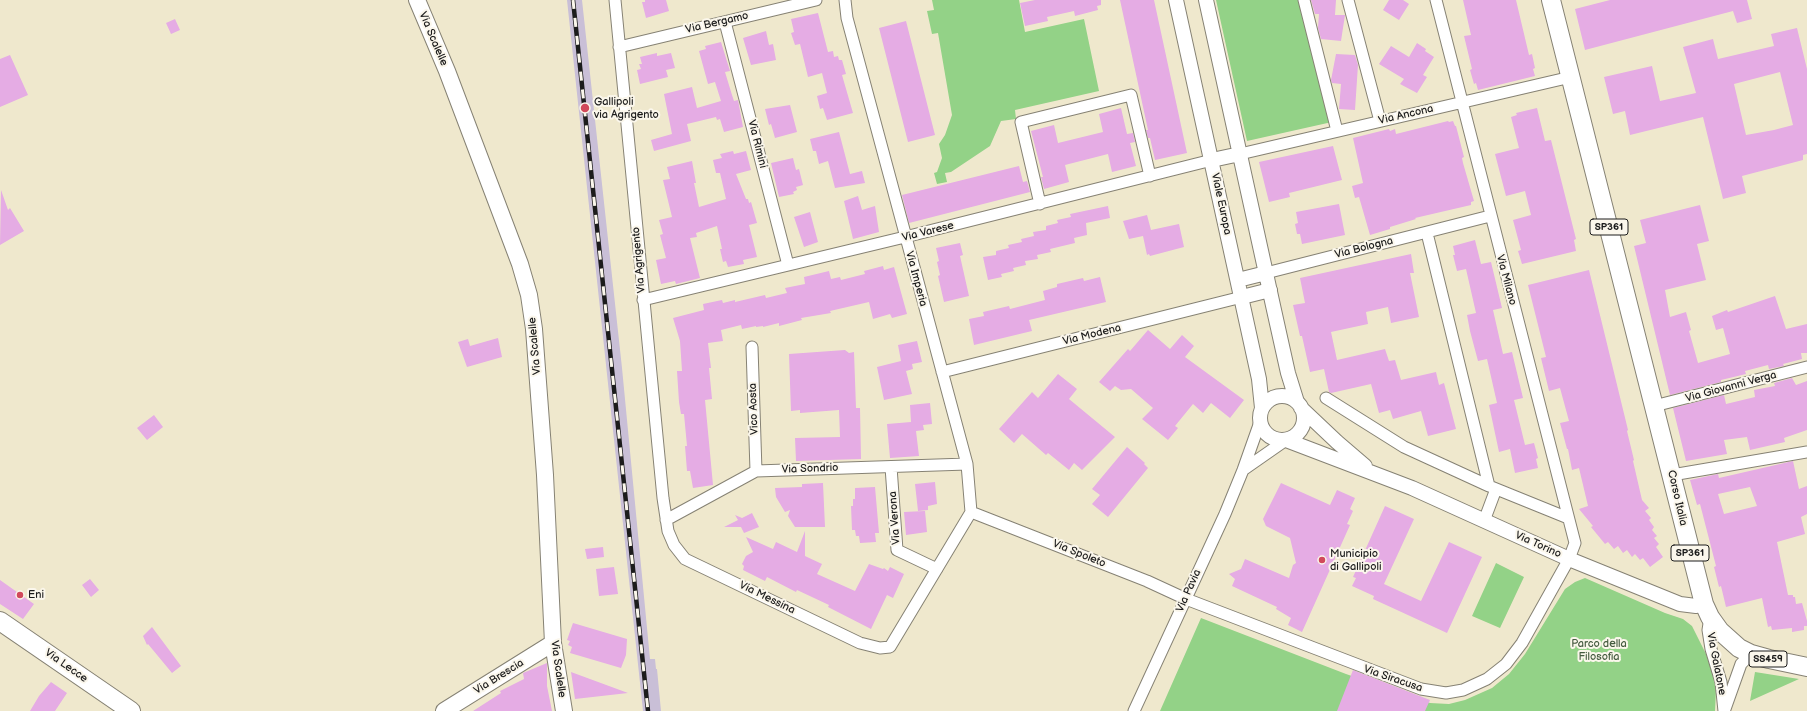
<!DOCTYPE html>
<style>
body{margin:0}
canvas{display:block;background:#efe8cd}
</style>
<canvas width="1807" height="711"></canvas>
<script>
const c = document.querySelector('canvas').getContext('2d');
c.lineJoin = 'round';
function fillPath(path, color) { c.fillStyle = color; c.fill(path, 'evenodd'); }
const shape = rows => new Path2D(rows.map(r => 'M' + r).join(''));
function trace(path, color, width, dash) { c.strokeStyle = color; c.lineWidth = width; c.lineCap = dash ? 'butt' : 'round'; c.setLineDash(dash || []); c.stroke(path); }
function label(font, color, halo, rows, align = 'center') {
  c.font = font + ' "Balsamiq Sans",sans-serif'; c.lineWidth = 4; c.setLineDash([]); c.textBaseline = 'middle'; c.strokeStyle = halo; c.fillStyle = color; for (const [text, x, y, turn = 0] of rows) {
    c.save(); c.translate(x, y); c.rotate((+turn || 0) * Math.PI / 180); c.textAlign = isNaN(turn) ? turn : align; if (halo) c.strokeText(text, 0, 0); c.fillText(text, 0, 0); c.restore();
  }
}
const industrial = shape([
 [567,0,582,0,622,368,650,659,655,659,656,669,657,669,661,711,643,711]
]);
const green = shape([
 [932,0,1019,0,1025,32,1084,19,1099,91,1015,110,1016,119,1001,121,990,146,951,172,945,173,947,182,937,184,934,173,937,172,942,158,939,144,945,135,952,115,938,33,932,34,927,11,934,10],
 [1216,0,1301,0,1332,122,1247,141],
 [1496,563,1524,577,1500,628,1472,616],
 [1585,578,1665,613,1683,619,1692,626,1706,654,1713,675,1716,690,1715,711,1160,711,1201,618,1346,674,1430,703,1449,704,1465,700,1492,688,1509,674,1525,654,1565,589,1575,582],
 [1755,672,1799,679,1750,701]
]);
const building = shape([
 [645,0,666,0,669,11,646,18,642,2,645,2],
 [1035,0,1101,0,1101,5,1097,6,1098,10,1075,16,1074,11,1047,17,1048,21,1025,26,1020,3],
 [1120,0,1154,0,1187,153,1155,160,1150,138,1148,138,1146,130,1148,130],
 [1311,0,1336,0,1335,15,1345,15,1341,41,1321,39,1318,28,1319,14,1315,14],
 [1389,0,1403,0,1409,4,1399,20,1383,10],
 [1463,0,1516,0,1529,55,1532,54,1535,68,1533,69,1535,76,1478,90,1476,83,1474,84,1470,70,1472,69,1464,36,1471,35],
 [1610,0,1747,0,1752,19,1737,23,1733,11,1585,50,1575,9],
 [818,13,828,52,833,51,834,57,838,56,839,60,842,60,846,74,842,75,853,113,827,120,823,108,820,109,817,96,827,93,822,73,808,77,800,44,795,45,791,33,794,32,791,19],
 [175,19,180,30,171,34,166,23],
 [906,21,935,135,908,142,879,28],
 [1797,28,1807,69,1807,154,1803,155,1803,160,1742,176,1746,193,1723,199,1703,117,1630,135,1625,111,1613,114,1604,77,1652,66,1660,101,1696,93,1683,47,1713,39,1718,59,1774,46,1771,34],
 [1780,72,1793,125,1774,130,1746,135,1734,84],
 [766,31,769,45,773,44,776,60,751,65,743,38],
 [721,42,730,71,725,72,732,95,734,101,738,100,743,127,724,132,720,119,717,120,716,117,687,124,691,141,654,151,651,140,672,134,664,94,692,87,697,108,721,101,715,82,708,84,699,51,706,49,705,46],
 [1417,43,1426,49,1425,51,1434,57,1423,75,1427,77,1417,93,1400,84,1404,79,1379,64,1391,46,1409,57],
 [657,53,657,56,671,53,675,68,666,70,668,77,640,84,637,70,641,69,639,64,642,64,640,57],
 [1336,54,1355,55,1358,65,1355,110,1339,109,1341,84,1332,83,1331,80],
 [10,55,28,95,0,107,0,59],
 [790,105,797,132,775,138,771,124,769,125,765,109],
 [1121,108,1127,134,1133,133,1135,142,1130,143,1136,166,1112,172,1108,154,1065,165,1069,182,1044,189,1041,177,1043,177,1031,131,1054,125,1058,143,1103,132,1099,114],
 [1537,108,1545,141,1551,140,1576,239,1574,240,1576,251,1522,264,1518,251,1521,250,1513,220,1531,215,1525,191,1506,196,1495,154,1519,148,1511,117,1517,115,1516,113],
 [1448,121,1449,122,1453,121,1455,126,1456,126,1464,157,1462,158,1463,163,1474,201,1471,202,1471,205,1415,218,1416,219,1390,227,1390,229,1370,235,1359,197,1355,198,1352,186,1363,183,1353,138,1389,129,1390,131,1395,129,1396,134],
 [839,132,850,174,862,171,865,183,835,188,828,161,819,164,816,151,813,151,810,139],
 [1333,146,1342,180,1289,193,1290,197,1269,202,1259,162],
 [733,151,734,154,746,151,751,170,736,174,746,199,748,199,749,203,751,202,757,223,749,225,757,257,743,260,744,264,728,267,726,261,723,262,720,249,722,249,717,226,696,233,697,237,690,238,700,278,676,284,675,281,661,284,656,260,666,258,660,235,663,234,659,220,672,217,663,180,670,179,667,167,692,161,696,183,694,183,699,207,726,199,720,173,716,173,713,160,722,158,720,154],
 [793,158,796,170,799,169,803,185,796,187,797,190,793,192,794,194,779,197,771,163],
 [1019,166,1023,182,1027,181,1030,192,909,223,902,195],
 [1,190,8,210,10,208,24,231,0,245],
 [858,196,862,210,875,206,879,232,853,239,844,201],
 [1339,204,1345,235,1302,244,1300,234,1297,234,1295,224,1298,223,1296,212],
 [1700,205,1709,241,1697,244,1706,280,1665,290,1670,317,1686,312,1691,330,1689,331,1698,363,1730,354,1723,328,1716,330,1712,316,1727,310,1728,312,1775,296,1786,329,1807,324,1807,353,1801,353,1802,359,1783,364,1784,366,1769,369,1768,365,1745,371,1746,374,1721,380,1721,382,1670,395,1634,246,1646,243,1640,220],
 [1108,206,1110,218,1086,223,1087,235,1074,238,1075,243,1050,249,1051,252,1037,255,1038,259,1025,261,1026,265,1013,268,1014,271,1001,274,1002,277,988,280,983,257,996,255,996,251,1009,248,1008,245,1022,242,1021,239,1034,236,1033,232,1046,230,1046,226,1058,223,1057,220,1071,217,1070,214],
 [810,212,818,242,804,247,794,217],
 [1147,215,1151,230,1179,224,1184,247,1150,256,1149,254,1147,255,1143,236,1129,239,1123,221],
 [1475,240,1481,264,1491,262,1502,308,1493,310,1503,354,1512,352,1523,398,1514,400,1525,445,1534,443,1538,458,1536,459,1538,468,1515,473,1510,449,1499,452,1489,405,1497,403,1487,359,1478,361,1470,331,1467,315,1476,313,1466,269,1457,271,1453,255,1455,255,1453,246],
 [960,243,963,255,960,256,969,296,944,302,938,276,940,275,937,262,939,261,936,248],
 [1411,254,1414,273,1410,273,1419,317,1391,323,1388,307,1366,312,1368,324,1331,332,1337,360,1385,349,1389,361,1395,360,1401,380,1436,372,1439,385,1444,383,1456,429,1428,436,1421,411,1393,419,1390,410,1379,413,1371,384,1331,393,1329,392,1324,369,1310,372,1302,336,1300,336,1293,305,1305,303,1300,278],
 [883,266,884,270,894,267,907,314,892,318,890,314,873,319,869,302,830,311,831,313,801,318,802,320,779,326,779,323,763,327,763,326,756,327,756,326,742,329,741,325,721,330,723,341,708,343,711,368,709,368,712,399,705,400,713,485,693,488,690,471,687,471,685,446,687,446,684,414,681,414,679,402,677,371,682,371,680,341,673,318,704,310,703,304,722,300,723,303,735,300,735,302,765,295,766,298,787,293,785,288,805,284,804,277,829,271,831,279,840,277,841,280,865,274,864,271],
 [1589,270,1628,430,1627,431,1634,460,1633,461,1642,500,1649,508,1645,511,1651,518,1649,520,1654,527,1652,530,1657,536,1654,538,1659,544,1656,547,1663,557,1650,567,1643,558,1640,560,1635,554,1632,557,1627,550,1623,553,1618,546,1614,549,1608,542,1605,544,1591,527,1593,526,1579,509,1588,506,1579,468,1572,470,1568,449,1567,449,1560,423,1569,421,1560,388,1549,391,1541,358,1546,357,1528,285],
 [1100,277,1106,302,1029,320,1032,331,974,345,969,319,984,316,983,312,1009,306,1010,309,1045,300,1043,291,1057,287,1057,284,1083,278,1084,281],
 [1148,330,1170,349,1182,335,1194,346,1185,357,1244,400,1230,418,1211,403,1203,413,1193,404,1175,426,1178,428,1168,440,1142,419,1153,408,1131,389,1121,390,1115,386,1110,391,1099,382,1128,349,1130,351],
 [498,338,502,357,467,367,458,342,468,339,470,346],
 [917,341,922,362,912,364,913,369,906,371,912,394,884,400,877,367,901,361,898,345],
 [845,350,849,353,854,352,856,408,860,408,861,459,796,461,795,438,840,437,839,410,800,413,800,410,791,411,789,354],
 [1058,374,1077,389,1069,399,1115,437,1082,470,1074,463,1069,470,1048,453,1046,455,1022,434,1014,443,999,429,1032,392,1038,398],
 [1792,378,1796,385,1807,381,1807,430,1784,438,1785,442,1750,450,1747,437,1724,440,1727,454,1686,461,1673,408,1724,395,1726,404,1755,397,1754,390,1775,386,1774,383],
 [930,403,932,424,923,425,924,430,916,431,919,456,890,458,887,424,911,422,910,405],
 [154,415,163,427,147,440,137,428],
 [1127,447,1145,463,1144,464,1148,468,1108,517,1092,504,1100,495,1092,489],
 [1793,461,1799,489,1807,486,1807,514,1801,517,1805,534,1777,542,1788,595,1793,595,1793,597,1795,597,1796,604,1802,603,1807,621,1807,626,1804,626,1804,630,1792,632,1792,628,1772,630,1771,626,1768,627,1762,598,1726,607,1721,586,1719,587,1714,567,1716,566,1700,504,1697,505,1690,480,1718,474,1719,478],
 [1750,487,1757,506,1724,514,1718,494],
 [935,482,937,504,928,506,928,510,918,511,915,484],
 [823,483,825,527,795,527,788,516,790,510,785,512,776,497,775,488,802,487,802,484],
 [1281,483,1330,505,1337,490,1355,498,1350,509,1353,511,1347,524,1350,525,1302,632,1288,625,1291,618,1276,609,1277,607,1232,586,1235,579,1229,574,1241,569,1245,559,1289,578,1293,565,1296,563,1290,538,1266,526,1263,519],
 [875,487,879,533,875,533,876,542,860,543,859,536,856,536,855,530,852,530,851,506,853,506,853,499,855,499,855,488],
 [1385,506,1414,519,1384,584,1421,601,1449,542,1482,557,1447,633,1373,599,1374,596,1352,586,1356,578,1353,577],
 [925,511,927,532,906,535,904,512],
 [752,513,759,527,744,533,741,527,724,527,738,520,735,515,742,518],
 [805,531,805,556,822,564,817,574,855,591,869,564,883,569,884,568,888,571,890,567,904,574,893,598,887,595,871,629,828,607,829,605,797,590,796,592,767,577,765,581,743,570,744,566,742,564,746,556,753,552,746,537,773,549,776,542,797,552],
 [603,547,604,557,587,559,585,549],
 [614,567,618,594,599,596,596,569],
 [90,579,99,590,91,597,82,585],
 [0,580,34,604,23,619,0,604],
 [573,623,627,639,626,655,621,668,570,653,572,647,568,645,570,641,567,640],
 [152,627,181,666,172,673,148,644,147,645,143,636],
 [547,663,547,686,552,711,473,711,501,693,500,691,524,679,523,673],
 [1353,670,1430,700,1425,711,1337,711],
 [571,672,628,693,575,699],
 [51,682,67,693,55,711,30,711,39,696]
]);
const minor = shape([
 [615,0,663,498,668,531,674,545,685,559,860,643,880,648,890,647,971,512],
 [845,0,847,18,967,464,971,512],
 [1304,0,1337,131],
 [1348,0,1380,121],
 [725,22,788,265],
 [619,47,816,0],
 [1240,154,1571,77],
 [1040,204,1021,122,1131,95,1150,176],
 [1427,233,1489,486],
 [1266,273,1490,216],
 [643,300,905,237,1212,160],
 [752,347,756,471],
 [942,372,1242,297],
 [1326,398,1404,447,1489,486,1568,518],
 [1654,406,1807,367],
 [891,467,897,550,937,569],
 [1243,470,1286,440],
 [1672,475,1807,452],
 [971,512,1147,581,1186,599,1421,689,1446,693,1463,690,1487,679,1506,664,1522,643,1569,559,1575,543,1436,0],
 [666,520,756,471,967,464],
 [1484,521,1496,489],
 [1710,617,1708,630,1711,649,1721,682,1724,711],
 [1725,709,1741,664,1751,654],
 [1134,711,1225,514,1243,470,1260,422]
]);
const tertiary = shape([
 [1176,0,1259,379,1262,408],
 [1206,0,1274,310,1288,373,1297,402],
 [1212,160,1240,154],
 [1238,280,1266,273],
 [1242,297,1270,290],
 '1260 418a22 22 0 1 1 44 0a22 22 0 1 1-44 0Z',
 [1301,408,1337,442,1365,466],
 [1286,440,1412,488,1569,559,1680,604,1696,606,1704,604]
]);
const secondary = shape([
 [417,0,447,71,520,264,529,295,534,329,545,475,553,643,564,711],
 [444,711,553,643]
]);
const primary = shape([
 [1551,0,1704,604,1710,617,1720,631,1739,648,1751,654,1769,659,1807,667],
 [0,621,131,711]
]);
const rail = shape([
 [573,0,648,711]
]);
const markers = [
 [585,108,5,"#d1495b"],
 [1322,560,4,"#d1495b"],
 [20,595,4,"#d1495b"]
];
const shields = [
 [1609,227,38],
 [1690,553,38],
 [1768,659,38]
];
const shieldNames = [
 ["SP361",1609,227],
 ["SP361",1690,553],
 ["SS459",1768,659]
];
const streetNames = [
 ["Via Bergamo",717,23,-13],
 ["Via Scalelle",433,39,67],
 ["Via Ancona",1406,115,-13],
 ["Via Rimini",757,144,76],
 ["Viale Europa",1221,204,78],
 ["Via Varese",928,232,-14],
 ["Via Bologna",1364,248,-14],
 ["Via Agrigento",639,260,-95],
 ["Via Imperia",916,279,75],
 ["Via Milano",1506,280,75],
 ["Via Modena",1092,335,-14],
 ["Via Scalelle",535,346,-95],
 ["Via Giovanni Verga",1731,387,-15],
 ["Vico Aosta",754,409,-92],
 ["Via Sondrio",810,469,-2],
 ["Corso Italia",1677,498,77],
 ["Via Verona",895,518,-94],
 ["Via Torino",1538,545,24],
 ["Via Spoleto",1079,554,22],
 ["Via Pavia",1189,591,-66],
 ["Via Messina",767,598,26],
 ["Via Galatone",1716,664,79],
 ["Via Lecce",66,666,35],
 ["Via Scalelle",558,669,82],
 ["Via Brescia",499,677,-32],
 ["Via Siracusa",1393,679,19]
];
const poiNames = [
 ["Gallipoli",594,102],
 ["via Agrigento",594,115],
 ["Municipio",1330,554],
 ["di Gallipoli",1330,567],
 ["Eni",28,595]
];
const parkNames = [
 ["Parco della",1599,644],
 ["Filosofia",1599,657]
];
fillPath(industrial, '#c9bfd7');
fillPath(green, '#93d287');
fillPath(building, '#e5ace4');
trace(minor, '#868274', 13);
trace(tertiary, '#868274', 16);
trace(secondary, '#868274', 18);
trace(primary, '#868274', 20);
trace(minor, '#fff', 11);
trace(tertiary, '#fff', 14);
trace(secondary, '#fff', 16);
trace(primary, '#fff', 18);
trace(rail, '#1c1c1c', 4.5);
trace(rail, '#fbf7ec', 3, [9]);
for (const [x, y, r, color] of markers) { const dot = new Path2D(); dot.arc(x, y, r, 0, 2 * Math.PI); c.fillStyle = color; c.fill(dot); trace(dot, '#fbf7ec', 1.5); }
for (const [x, y, w] of shields) { const box = new Path2D(); box.roundRect(x - w / 2, y - 8, w, 16, 3); c.fillStyle = '#fbf7ec'; c.fill(box); trace(box, '#1c1c1c', 1); }
label('bold 10px', '#1c1c1c', null, shieldNames);
label('11px', '#1c1c1c', '#fbf7ec', streetNames);
label('11px', '#1c1c1c', '#fbf7ec', poiNames, 'left');
label('11px', '#465c41', '#fbf7ec', parkNames);
</script>
